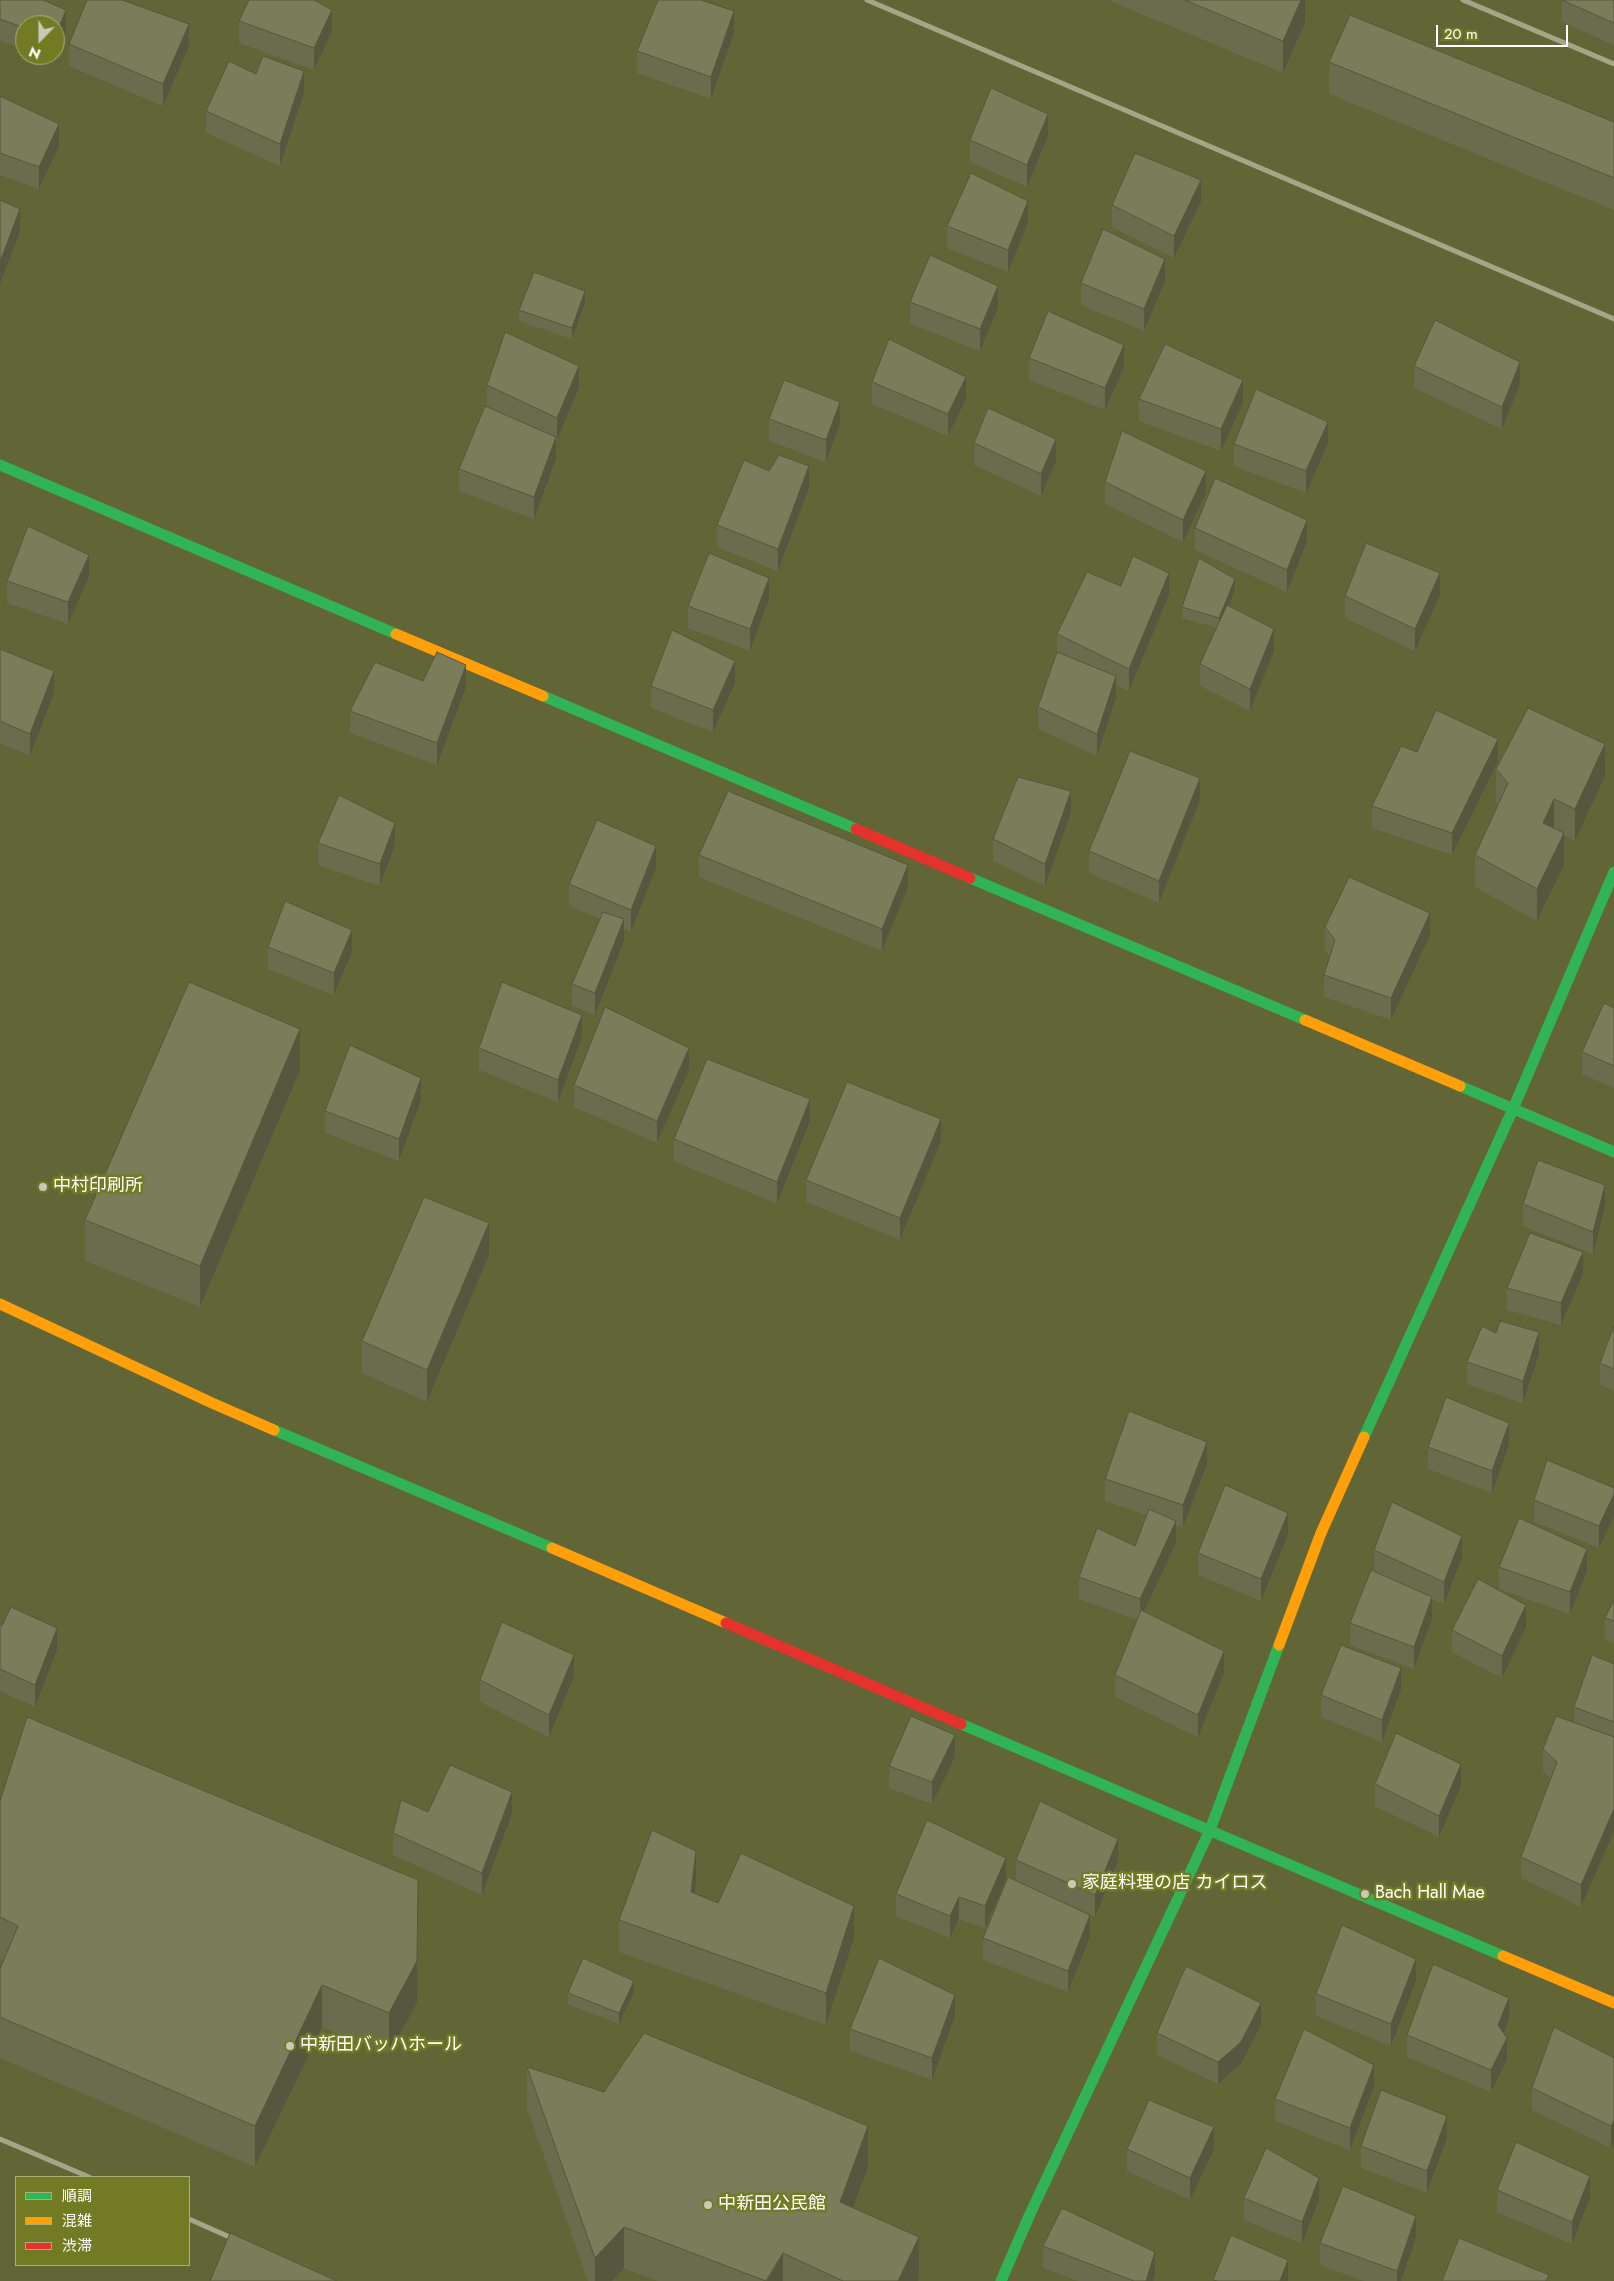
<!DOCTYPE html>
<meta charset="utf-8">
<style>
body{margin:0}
#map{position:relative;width:1614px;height:2281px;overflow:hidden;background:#626637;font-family:Jost,"Noto Sans JP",sans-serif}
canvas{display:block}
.legend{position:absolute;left:15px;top:2176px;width:175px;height:90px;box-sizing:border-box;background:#727a23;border:1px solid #aaaf7b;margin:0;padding:6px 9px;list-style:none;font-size:15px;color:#fff}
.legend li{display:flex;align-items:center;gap:10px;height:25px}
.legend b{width:25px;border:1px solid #aaaf7b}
.north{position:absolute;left:15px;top:15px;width:50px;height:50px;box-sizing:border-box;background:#727a23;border:1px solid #aaaf7b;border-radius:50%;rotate:202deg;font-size:14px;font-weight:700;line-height:20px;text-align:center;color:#fff}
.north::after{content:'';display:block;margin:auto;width:18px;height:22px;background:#c8c9b9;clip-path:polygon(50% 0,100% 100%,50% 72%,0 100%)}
.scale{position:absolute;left:1436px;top:25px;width:132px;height:22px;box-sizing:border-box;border:2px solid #fff;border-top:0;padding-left:6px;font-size:15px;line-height:18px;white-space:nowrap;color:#fff;-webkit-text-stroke:4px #727a23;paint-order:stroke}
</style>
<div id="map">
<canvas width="1614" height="2281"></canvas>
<ul class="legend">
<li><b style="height:6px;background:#30b455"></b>順調</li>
<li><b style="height:6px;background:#ff9f0a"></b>混雑</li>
<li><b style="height:6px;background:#e5322d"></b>渋滞</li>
</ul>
<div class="north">N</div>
<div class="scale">20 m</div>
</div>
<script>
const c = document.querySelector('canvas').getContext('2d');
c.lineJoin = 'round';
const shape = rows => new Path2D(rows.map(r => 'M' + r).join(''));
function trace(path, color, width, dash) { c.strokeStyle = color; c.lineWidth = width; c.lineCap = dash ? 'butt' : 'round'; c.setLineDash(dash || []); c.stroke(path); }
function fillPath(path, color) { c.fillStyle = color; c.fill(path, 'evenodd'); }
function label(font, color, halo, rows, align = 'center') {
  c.font = font + ' Jost,"Noto Sans JP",sans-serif'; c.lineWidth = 5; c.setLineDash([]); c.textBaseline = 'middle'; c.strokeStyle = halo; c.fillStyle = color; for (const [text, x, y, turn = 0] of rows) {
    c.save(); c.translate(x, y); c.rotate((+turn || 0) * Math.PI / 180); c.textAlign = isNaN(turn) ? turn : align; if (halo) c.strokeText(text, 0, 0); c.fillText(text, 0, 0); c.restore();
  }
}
const street = shape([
 [867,0,1614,319],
 [1463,0,1614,64],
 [0,2139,89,2177],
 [189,2219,234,2239]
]);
const fast = shape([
 [0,465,396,634],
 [543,696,856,829],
 [970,878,1305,1020],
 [1460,1086,1614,1152],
 [274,1430,552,1548],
 [1364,1437,1513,1109,1614,872],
 [961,1724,1503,1956],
 [1001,2281,1030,2214,1210,1830,1279,1645]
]);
const slow = shape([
 [396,634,543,696],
 [1305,1020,1460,1086],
 [0,1304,212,1403,274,1430],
 [552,1548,726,1623],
 [1279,1645,1321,1533,1364,1437],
 [1503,1956,1614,2003]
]);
const jam = shape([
 [856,829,970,878],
 [726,1623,961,1724]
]);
const wall = shape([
 [0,0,43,0,66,10,66,32,54,61,38,55,55,55,55,25,25,25,25,50,0,41],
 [1108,0,1305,0,1305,23,1283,73],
 [1562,0,1614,0,1614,45,1562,22],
 [239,21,332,31,314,70,239,43],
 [734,33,711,99,637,73,637,51],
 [69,44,189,46,163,106,69,66],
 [1329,62,1614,122,1614,210,1329,94],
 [256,74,304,93,280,166,206,133,206,111],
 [0,96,59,146,39,189,0,175],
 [1048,136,1027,187,970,162,970,140],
 [1201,202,1174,258,1112,227,1112,205],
 [1028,223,1008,272,947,248,947,226],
 [1165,281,1144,331,1081,305,1081,283],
 [910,302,998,308,980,351,910,324],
 [585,303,572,339,519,321,519,310],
 [1029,358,1124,367,1105,410,1029,380],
 [1414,366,1520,384,1502,429,1414,388],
 [872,382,966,399,948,436,872,404],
 [487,385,579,388,557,440,556,440,556,459,534,519,459,491,459,469,487,407],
 [1139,399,1243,402,1221,451,1139,421],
 [769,419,840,424,826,462,769,441],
 [974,443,1056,461,1041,496,974,465],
 [1234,444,1328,444,1306,493,1234,466],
 [1105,482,1206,493,1183,542,1105,504],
 [809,488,778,571,717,547,717,525],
 [1195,528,1307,542,1287,592,1195,550],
 [89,577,68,624,7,603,7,581],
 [1121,586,1169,595,1129,691,1116,685,1116,698,1097,756,1038,729,1038,707,1057,652,1057,634],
 [1235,590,1228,606,1274,651,1250,711,1200,686,1200,664,1217,628,1182,618,1182,607],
 [1440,595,1415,651,1345,618,1345,596],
 [769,599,750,651,688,628,688,606],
 [0,649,54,693,30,756,0,743],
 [423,681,466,687,437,765,350,733,350,711],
 [735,683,713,732,651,708,651,686],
 [1417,752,1498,761,1452,855,1372,828,1372,806],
 [1496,769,1605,776,1575,841,1564,836,1564,865,1537,921,1475,887,1475,855,1498,804,1496,801],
 [1200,800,1159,903,1089,873,1089,851],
 [1071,813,1045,886,993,861,993,839],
 [318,843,395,845,380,886,318,865],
 [699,855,908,887,882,951,699,877],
 [656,868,631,932,624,929,624,941,595,1015,572,1006,572,984,600,919,569,906,569,884],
 [1325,927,1430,935,1391,1020,1324,997,1324,975,1330,956,1325,949],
 [268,947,352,952,334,995,268,969],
 [1614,1008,1614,1088,1582,1074,1582,1052],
 [582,1037,558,1102,479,1070,479,1048],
 [300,1070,200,1307,85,1261,85,1220],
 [689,1070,657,1143,574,1107,574,1085],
 [421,1100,399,1161,325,1133,325,1111],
 [810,1121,777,1204,674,1161,674,1139],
 [941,1141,900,1240,806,1202,806,1180],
 [1523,1204,1605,1207,1593,1254,1523,1226],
 [489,1255,427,1402,362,1373,362,1341],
 [1583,1274,1561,1325,1507,1310,1507,1288],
 [1614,1326,1614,1391,1600,1385,1600,1363],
 [1496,1333,1539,1354,1523,1403,1467,1384,1467,1362],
 [1509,1445,1492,1493,1428,1469,1428,1447],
 [1207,1464,1183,1527,1176,1525,1176,1543,1144,1612,1224,1673,1198,1737,1115,1697,1115,1675,1137,1620,1079,1599,1079,1577,1135,1546,1147,1515,1105,1501,1105,1479],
 [1614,1488,1614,1516,1599,1548,1534,1522,1534,1500],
 [1288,1535,1261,1601,1198,1575,1198,1553],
 [1374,1550,1462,1558,1444,1604,1432,1599,1432,1619,1414,1669,1350,1645,1350,1623,1374,1571],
 [1499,1567,1587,1571,1570,1614,1499,1589],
 [1614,1600,1614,1643,1605,1640,1605,1618],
 [0,1625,57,1650,35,1707,0,1691],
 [1526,1627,1502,1678,1452,1652,1452,1630],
 [1614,1664,1614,1831,1581,1907,1521,1878,1521,1857,1551,1778,1543,1771,1543,1749,1574,1723,1574,1707],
 [574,1677,549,1737,480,1702,480,1680],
 [1401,1690,1382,1742,1321,1717,1321,1695],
 [955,1757,932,1804,889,1788,889,1766],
 [1375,1784,1461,1786,1439,1837,1375,1806],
 [0,1801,418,1922,417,2003,389,2054,322,2027,255,2167,0,2058,0,1969,4,1960,0,1959],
 [428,1812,512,1814,482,1895,393,1855,393,1833],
 [1016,1860,1118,1861,1095,1917,1081,1910,1090,1937,1068,1992,983,1960,983,1938,1016,1880],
 [1006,1880,985,1928,959,1919,950,1938,896,1916,896,1894],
 [696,1883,695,1893,718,1903,854,1938,826,2025,619,1952,619,1920],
 [1416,1981,1391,2046,1316,2016,1316,1994],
 [634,1992,619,2024,568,2004,568,1993],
 [955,2016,932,2080,850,2051,850,2029],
 [1509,2020,1504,2034,1507,2060,1491,2092,1407,2057,1407,2035],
 [1261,2025,1241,2064,1218,2084,1157,2055,1157,2033],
 [1614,2058,1611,2148,1532,2110,1532,2088],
 [527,2067,604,2092,868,2167,853,2208,919,2278,918,2281,658,2281,624,2268,612,2281,588,2281,527,2108],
 [1374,2087,1350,2150,1275,2121,1275,2099],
 [1447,2138,1427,2193,1361,2168,1361,2146],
 [1127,2149,1214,2149,1190,2200,1127,2171],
 [1497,2190,1590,2198,1572,2244,1497,2212],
 [1244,2198,1319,2200,1302,2244,1244,2220],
 [1416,2238,1401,2281,1364,2281,1320,2265,1320,2243],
 [1043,2246,1155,2274,1153,2281,1078,2281,1043,2268]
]);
const shadedWall = shape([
 [1301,0,1305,0,1305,23,1283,73,1283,41],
 [66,10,66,32,54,61,54,55,55,55,55,37],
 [332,10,332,31,314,70,314,48],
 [734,11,734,33,711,99,711,77],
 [189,24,189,46,163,106,163,84],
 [304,71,304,93,280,166,280,144],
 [1048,114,1048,136,1027,187,1027,165],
 [59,124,59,146,39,189,39,167],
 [1201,180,1201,202,1174,258,1174,236],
 [1028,201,1028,223,1008,272,1008,250],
 [20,209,20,231,0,284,0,262],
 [1165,259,1165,281,1144,331,1144,309],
 [998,286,998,308,980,351,980,329],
 [585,291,585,303,572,339,572,328],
 [1124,345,1124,367,1105,410,1105,388],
 [1520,362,1520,384,1502,429,1502,407],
 [579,366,579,388,557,440,557,418],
 [966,377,966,399,948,436,948,414],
 [1243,380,1243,402,1221,451,1221,429],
 [840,402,840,424,826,462,826,440],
 [1328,422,1328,444,1306,493,1306,471],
 [556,437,556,459,534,519,534,497],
 [1056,439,1056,461,1041,496,1041,474],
 [809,466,809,488,778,571,778,549],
 [1206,471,1206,493,1183,542,1183,520],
 [1307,520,1307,542,1287,592,1287,570],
 [89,555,89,577,68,624,68,602],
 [1169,573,1169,595,1129,691,1129,669],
 [1440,573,1440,595,1415,651,1415,629],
 [769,578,769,599,750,651,750,629],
 [1235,579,1235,590,1219,629,1219,618],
 [1274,629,1274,651,1250,711,1250,689],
 [735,661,735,683,713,732,713,710],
 [466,665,466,687,437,765,437,743],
 [54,671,54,693,30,756,30,734],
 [1116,676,1116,698,1097,756,1097,734],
 [1498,739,1498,761,1452,855,1452,833],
 [1605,744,1605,776,1575,841,1575,809],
 [1200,778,1200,800,1159,903,1159,881],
 [1071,791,1071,813,1045,886,1045,864],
 [1554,799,1554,832,1543,823],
 [395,823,395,845,380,886,380,864],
 [1564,833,1564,865,1537,921,1537,889],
 [656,846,656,868,631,932,631,910],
 [908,865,908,887,882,951,882,929],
 [1430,913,1430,935,1391,1020,1391,998],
 [624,919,624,941,595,1015,595,993],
 [352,930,352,952,334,995,334,973],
 [582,1015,582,1037,558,1102,558,1080],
 [300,1029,300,1070,200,1307,200,1266],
 [689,1048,689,1070,657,1143,657,1121],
 [421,1078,421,1100,399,1161,399,1139],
 [810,1099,810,1121,777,1204,777,1182],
 [941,1119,941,1141,900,1240,900,1218],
 [1605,1185,1605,1207,1593,1254,1593,1232],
 [489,1223,489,1255,427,1402,427,1370],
 [1583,1252,1583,1274,1561,1325,1561,1303],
 [1539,1332,1539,1354,1523,1403,1523,1381],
 [1509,1423,1509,1445,1492,1493,1492,1471],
 [1207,1442,1207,1464,1183,1527,1183,1505],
 [1614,1494,1614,1516,1599,1548,1599,1526],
 [1288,1513,1288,1535,1261,1601,1261,1579],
 [1176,1521,1176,1543,1140,1620,1140,1599],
 [1462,1536,1462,1558,1444,1604,1444,1582],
 [1587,1549,1587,1571,1570,1614,1570,1592],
 [1432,1597,1432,1619,1414,1669,1414,1647],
 [1526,1605,1526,1627,1502,1678,1502,1656],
 [57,1628,57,1650,35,1707,35,1685],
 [1224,1651,1224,1673,1198,1737,1198,1715],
 [574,1655,574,1677,549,1737,549,1715],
 [1401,1668,1401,1690,1382,1742,1382,1720],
 [955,1735,955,1757,932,1804,932,1782],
 [1461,1764,1461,1786,1439,1837,1439,1816],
 [512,1792,512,1814,482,1895,482,1873],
 [1614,1809,1614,1831,1581,1907,1581,1885],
 [1118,1839,1118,1861,1095,1917,1095,1895],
 [696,1851,696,1883,691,1924,691,1892],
 [1006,1858,1006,1880,985,1928,985,1906],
 [418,1880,417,2003,389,2054,389,2013],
 [959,1897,959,1919,950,1938,950,1916],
 [854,1906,854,1938,826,2025,826,1993],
 [1090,1915,1090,1937,1068,1992,1068,1971],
 [1416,1959,1416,1981,1391,2046,1391,2024],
 [634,1981,634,1992,619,2024,619,2013],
 [322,1985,322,2027,255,2167,255,2126],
 [955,1995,955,2016,932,2080,932,2058],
 [1509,1998,1509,2020,1498,2047,1498,2025],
 [1261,2003,1261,2025,1241,2064,1218,2084,1218,2062],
 [1507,2038,1507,2060,1491,2092,1491,2070],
 [1374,2065,1374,2087,1350,2150,1350,2128],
 [1447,2116,1447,2138,1427,2193,1427,2171],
 [1614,2120,1614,2142,1611,2148,1611,2126],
 [868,2126,868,2167,840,2243,840,2202],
 [1214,2127,1214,2149,1190,2200,1190,2178],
 [1590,2176,1590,2198,1572,2244,1572,2222],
 [1319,2178,1319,2200,1302,2244,1302,2222],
 [1416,2216,1416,2238,1401,2281,1397,2281,1397,2271],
 [624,2227,624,2268,612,2281,595,2281,595,2258],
 [919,2237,919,2278,918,2281,898,2281],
 [1155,2252,1155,2274,1153,2281,1146,2281],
 [783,2253,783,2281,767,2281],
 [1288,2260,1288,2281,1280,2281]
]);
const building = shape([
 [0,0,43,0,66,10,55,37,55,25,25,25,25,28,0,19,0,0],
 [87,0,122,0,189,24,163,84,69,44,87,0],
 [249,0,314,0,332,10,314,48,239,21,249,0],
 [658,0,701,0,734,11,711,77,637,51,658,0],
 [1185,0,1301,0,1283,41,1185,0],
 [1562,0,1614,0,1614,23,1562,0],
 [1350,15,1614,122,1614,178,1329,62,1350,15],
 [263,56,304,71,280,144,206,111,229,61,256,74,263,56],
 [991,88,1048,114,1027,165,970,140,991,88],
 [0,96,59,124,39,167,0,153,0,96],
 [1135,153,1201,180,1174,236,1112,205,1135,153],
 [971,173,1028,201,1008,250,947,226,971,173],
 [0,200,20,209,0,262,0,200],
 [1103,229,1165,259,1144,309,1081,283,1103,229],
 [930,255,998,286,980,329,910,302,930,255],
 [534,272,585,291,572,328,519,310,534,272],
 [1048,311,1124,345,1105,388,1029,358,1048,311],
 [1435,320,1520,362,1502,407,1414,366,1435,320],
 [505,332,579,366,557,418,487,385,505,332],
 [889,339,966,377,948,414,872,382,889,339],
 [1165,344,1243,380,1221,429,1139,399,1165,344],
 [784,380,840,402,826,440,769,419,784,380],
 [1256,389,1328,422,1306,471,1234,444,1256,389],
 [485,406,556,437,534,497,459,469,485,406],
 [988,408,1056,439,1041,474,974,443,988,408],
 [1122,431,1206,471,1183,520,1105,482,1122,431],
 [779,455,809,466,778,549,717,525,744,460,769,471,779,455],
 [1215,478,1307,520,1287,570,1195,528,1215,478],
 [28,526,89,555,68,602,7,581,28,526],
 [1366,543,1440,573,1415,629,1345,596,1366,543],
 [709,553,769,578,750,629,688,606,709,553],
 [1133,556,1169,573,1129,669,1057,634,1087,572,1121,586,1133,556],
 [1199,558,1235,579,1219,618,1182,607,1199,558],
 [1227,605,1274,629,1250,689,1200,664,1227,605],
 [672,630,735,661,713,710,651,686,672,630],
 [0,649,54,671,30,734,0,721,0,649],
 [437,652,466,665,437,743,350,711,375,662,423,681,437,652],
 [1057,652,1116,676,1097,734,1038,707,1057,652],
 [1528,708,1605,744,1575,809,1554,799,1543,823,1564,833,1537,889,1475,855,1508,783,1496,769,1528,708],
 [1436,710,1498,739,1452,833,1372,806,1401,746,1417,752,1436,710],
 [1130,751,1200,778,1159,881,1089,851,1130,751],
 [1018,777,1071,791,1045,864,993,839,1018,777],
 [728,791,908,865,882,929,699,855,728,791],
 [339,795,395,823,380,864,318,843,339,795],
 [597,820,656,846,631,910,569,884,597,820],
 [1349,877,1430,913,1391,998,1324,975,1335,940,1325,927,1349,877],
 [285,901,352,930,334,973,268,947,285,901],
 [603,912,624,919,595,993,572,984,603,912],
 [189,982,300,1029,200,1266,85,1220,189,982],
 [502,982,582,1015,558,1080,479,1048,502,982],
 [1604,1003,1614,1008,1614,1066,1582,1052,1604,1003],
 [605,1007,689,1048,657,1121,574,1085,605,1007],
 [350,1045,421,1078,399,1139,325,1111,350,1045],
 [707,1059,810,1099,777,1182,674,1139,707,1059],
 [847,1082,941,1119,900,1218,806,1180,847,1082],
 [1538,1160,1605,1185,1593,1232,1523,1204,1538,1160],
 [424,1197,489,1223,427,1370,362,1341,424,1197],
 [1530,1233,1583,1252,1561,1303,1507,1288,1530,1233],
 [1500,1321,1539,1332,1523,1381,1467,1362,1482,1326,1496,1333,1500,1321],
 [1614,1326,1614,1369,1600,1363,1614,1326],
 [1446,1397,1509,1423,1492,1471,1428,1447,1446,1397],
 [1129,1411,1207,1442,1183,1505,1105,1479,1129,1411],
 [1547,1460,1614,1488,1614,1494,1599,1526,1534,1500,1547,1460],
 [1225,1485,1288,1513,1261,1579,1198,1553,1225,1485],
 [1392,1502,1462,1536,1444,1582,1374,1550,1392,1502],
 [1149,1509,1176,1521,1140,1599,1079,1577,1097,1528,1135,1546,1149,1509],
 [1519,1518,1587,1549,1570,1592,1499,1567,1519,1518],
 [1371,1570,1432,1597,1414,1647,1350,1623,1371,1570],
 [1478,1579,1526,1605,1502,1656,1452,1630,1478,1579],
 [1614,1600,1614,1621,1605,1618,1614,1600],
 [11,1607,57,1628,35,1685,0,1669,0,1625,2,1626,11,1607],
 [1141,1610,1224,1651,1198,1715,1115,1675,1141,1610],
 [502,1622,574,1655,549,1715,480,1680,502,1622],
 [1341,1645,1401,1668,1382,1720,1321,1695,1341,1645],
 [1592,1655,1614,1664,1614,1722,1574,1707,1592,1655],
 [911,1716,955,1735,932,1782,889,1766,911,1716],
 [1556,1716,1614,1737,1614,1809,1581,1885,1521,1857,1557,1762,1543,1749,1556,1716],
 [27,1717,418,1880,417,1961,389,2013,322,1985,255,2126,0,2017,0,1969,18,1926,0,1917,0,1801,27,1717],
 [1396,1733,1461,1764,1439,1816,1375,1784,1396,1733],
 [450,1765,512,1792,482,1873,393,1833,401,1800,428,1812,450,1765],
 [1040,1801,1118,1839,1095,1895,1016,1860,1040,1801],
 [927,1820,1006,1858,985,1906,959,1897,950,1916,896,1894,927,1820],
 [652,1830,696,1851,691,1892,718,1903,741,1853,854,1906,826,1993,619,1920,652,1830],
 [1008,1877,1090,1915,1068,1971,983,1938,1008,1877],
 [1342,1925,1416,1959,1391,2024,1316,1994,1342,1925],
 [583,1958,634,1981,619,2013,568,1993,583,1958],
 [879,1958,955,1995,932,2058,850,2029,879,1958],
 [1433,1964,1509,1998,1498,2025,1507,2038,1491,2070,1407,2035,1433,1964],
 [1186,1966,1261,2003,1241,2042,1218,2062,1157,2033,1186,1966],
 [1554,2027,1614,2058,1614,2120,1611,2126,1532,2088,1554,2027],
 [1304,2029,1374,2065,1350,2128,1275,2099,1304,2029],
 [644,2033,868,2126,840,2202,919,2237,898,2281,843,2281,783,2253,766,2281,624,2227,595,2258,527,2067,604,2092,644,2033],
 [1381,2090,1447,2116,1427,2171,1361,2146,1381,2090],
 [1149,2100,1214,2127,1190,2178,1127,2149,1149,2100],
 [1516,2142,1590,2176,1572,2222,1497,2190,1516,2142],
 [1266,2148,1319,2178,1302,2222,1244,2198,1266,2148],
 [1343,2186,1416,2216,1397,2271,1320,2243,1343,2186],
 [1062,2208,1155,2252,1146,2281,1134,2281,1043,2246,1062,2208],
 [230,2233,337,2281,210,2281,230,2233],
 [1231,2235,1288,2260,1280,2281,1218,2281,1213,2280,1231,2235],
 [1459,2238,1549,2275,1546,2281,1442,2281,1459,2238]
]);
const markers = [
 [43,1187,5,"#c8c9b9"],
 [1072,1884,5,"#c8c9b9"],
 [1365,1894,5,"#c8c9b9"],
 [290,2046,5,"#c8c9b9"],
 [708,2205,5,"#c8c9b9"]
];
const poiNames = [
 ["中村印刷所",53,1187],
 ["家庭料理の店 カイロス",1082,1884],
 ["Bach Hall Mae",1375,1894],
 ["中新田バッハホール",300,2046],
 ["中新田公民館",718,2205]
];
trace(street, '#a4a787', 5);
trace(fast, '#30b455', 11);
trace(slow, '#ff9f0a', 11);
trace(jam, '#e5322d', 11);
fillPath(wall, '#696c4d');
fillPath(shadedWall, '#55583e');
fillPath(building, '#7a7d59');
trace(building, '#55583e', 1);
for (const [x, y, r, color] of markers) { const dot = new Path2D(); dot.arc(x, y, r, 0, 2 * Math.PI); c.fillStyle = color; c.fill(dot); trace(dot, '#727a23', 2); }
label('18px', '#fff', '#727a23', poiNames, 'left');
</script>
